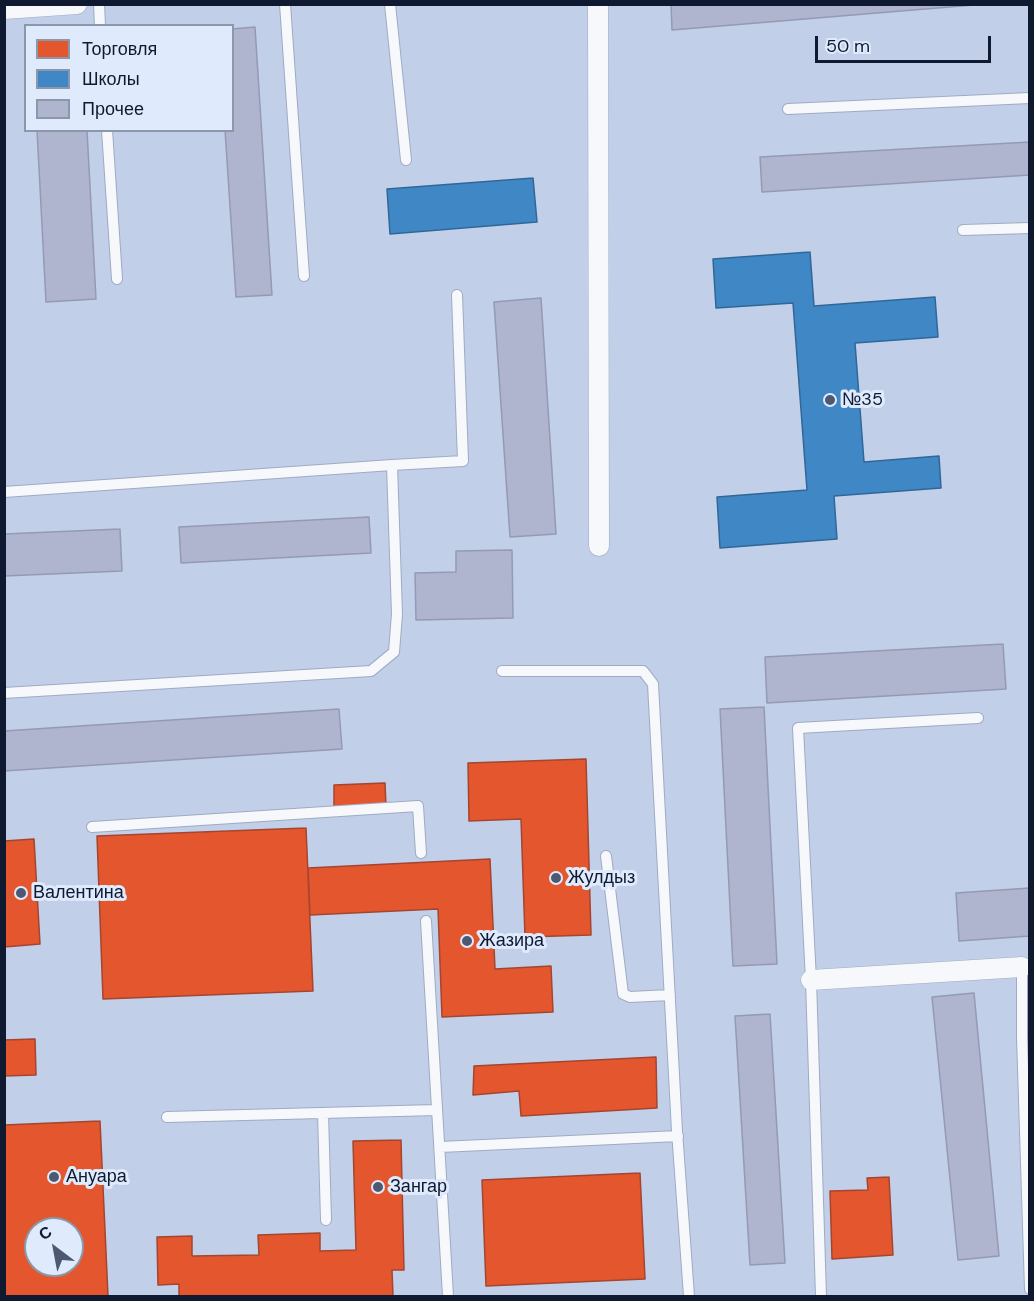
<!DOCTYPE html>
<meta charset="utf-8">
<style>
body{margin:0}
#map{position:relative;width:1034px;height:1301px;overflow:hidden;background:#c1cfe9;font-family:"DM Sans",sans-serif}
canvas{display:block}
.frame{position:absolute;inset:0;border:6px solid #0f1a30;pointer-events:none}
.legend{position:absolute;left:24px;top:24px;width:210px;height:108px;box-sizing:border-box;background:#e0eafd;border:2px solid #8c97ab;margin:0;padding:8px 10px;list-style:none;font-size:18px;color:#0f1a30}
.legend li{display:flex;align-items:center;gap:12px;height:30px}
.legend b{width:30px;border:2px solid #8c97ab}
.north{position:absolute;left:24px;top:1217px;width:60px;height:60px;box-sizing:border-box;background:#e0eafd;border:2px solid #8c97ab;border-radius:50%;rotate:328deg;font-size:16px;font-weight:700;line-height:24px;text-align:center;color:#0f1a30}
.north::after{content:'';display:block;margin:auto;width:21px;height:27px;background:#4d5971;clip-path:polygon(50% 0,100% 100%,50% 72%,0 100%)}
.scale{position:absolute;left:815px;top:36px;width:176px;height:27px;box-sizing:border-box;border:3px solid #0f1a30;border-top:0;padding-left:8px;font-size:18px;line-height:21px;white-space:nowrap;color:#0f1a30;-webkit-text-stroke:4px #e0eafd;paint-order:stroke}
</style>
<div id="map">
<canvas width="1034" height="1301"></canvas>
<div class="frame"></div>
<ul class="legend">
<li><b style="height:16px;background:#e4572e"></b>Торговля</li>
<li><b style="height:16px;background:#3f88c5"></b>Школы</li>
<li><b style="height:16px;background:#afb5ce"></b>Прочее</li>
</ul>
<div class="north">С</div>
<div class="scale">50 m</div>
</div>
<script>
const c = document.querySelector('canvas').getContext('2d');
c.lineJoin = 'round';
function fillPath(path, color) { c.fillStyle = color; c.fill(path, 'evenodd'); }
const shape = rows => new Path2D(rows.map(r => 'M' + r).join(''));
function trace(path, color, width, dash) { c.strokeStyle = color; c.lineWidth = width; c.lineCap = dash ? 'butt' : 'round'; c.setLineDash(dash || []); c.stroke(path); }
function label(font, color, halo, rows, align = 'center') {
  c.font = font + ' "DM Sans",sans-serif'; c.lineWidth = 6; c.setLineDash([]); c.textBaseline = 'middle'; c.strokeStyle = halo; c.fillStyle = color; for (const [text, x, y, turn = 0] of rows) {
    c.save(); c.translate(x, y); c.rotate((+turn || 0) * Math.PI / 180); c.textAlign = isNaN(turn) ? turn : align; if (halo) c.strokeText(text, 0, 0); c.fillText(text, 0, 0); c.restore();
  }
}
const shops = shape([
 [586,759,591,935,525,937,521,819,469,821,468,763,586,759],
 [385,783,386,807,334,809,334,785,385,783],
 [306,828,313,991,103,999,97,836,306,828],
 [34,839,40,944,4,947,4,841,34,839],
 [490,859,495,969,551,966,553,1012,442,1017,438,909,310,915,308,868,490,859],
 [35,1039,36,1075,4,1076,4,1040,35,1039],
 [656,1057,657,1108,521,1116,519,1091,473,1095,474,1066,656,1057],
 [100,1121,108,1296,4,1296,4,1125,100,1121],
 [36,1229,72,1229,72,1265,36,1265,36,1229],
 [401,1140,404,1270,392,1270,393,1296,179,1296,179,1284,158,1285,157,1237,192,1236,192,1256,259,1255,258,1235,320,1233,320,1251,356,1250,353,1141,401,1140],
 [640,1173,645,1279,486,1286,482,1180,640,1173],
 [889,1177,893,1255,832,1259,830,1191,868,1190,867,1178,889,1177]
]);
const schools = shape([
 [533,178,537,222,390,234,387,189,533,178],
 [810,252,814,306,935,297,938,337,855,343,864,462,939,456,941,488,834,496,837,539,720,548,717,497,807,490,793,303,716,308,713,259,810,252]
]);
const building = shape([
 [671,4,986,4,672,30,671,4],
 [255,27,272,295,236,297,225,130,232,130,232,29,255,27],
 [37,130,87,130,96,299,46,302,37,130],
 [1030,142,1030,175,762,192,760,157,1030,142],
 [541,298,556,534,510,537,494,302,541,298],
 [369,517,371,553,181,563,179,527,369,517],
 [120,529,122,571,4,576,4,534,120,529],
 [512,550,513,618,416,620,415,573,456,572,456,551,512,550],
 [1003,644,1006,689,767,703,765,657,1003,644],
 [764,707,777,964,733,966,720,709,764,707],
 [339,709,342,749,4,771,4,731,339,709],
 [1030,888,1030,936,959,941,956,893,1030,888],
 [974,993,999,1256,958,1260,932,997,974,993],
 [770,1014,785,1263,750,1265,735,1016,770,1014]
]);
const lane = shape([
 [99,4,100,26],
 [285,4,304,276],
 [390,4,406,160],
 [788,109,1030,98],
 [107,130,117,279],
 [963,230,1030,228],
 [392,465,463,461,457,295],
 [4,492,392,465,397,614,394,652,371,671,4,693],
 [502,671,643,671,653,684,677,1131,689,1296],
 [92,827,418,806,421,853],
 [606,856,623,994,630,997,670,995],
 [426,921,448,1296],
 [1026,966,1022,967,1022,1036,1030,1289],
 [323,1113,326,1220],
 [167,1117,437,1110],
 [440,1147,678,1136],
 [821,1296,811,980,798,728,978,718]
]);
const street = shape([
 [598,4,599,546],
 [4,9,77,4],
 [811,980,1022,967]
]);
const markers = [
 [830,400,6,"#4d5971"],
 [556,878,6,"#4d5971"],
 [21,893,6,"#4d5971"],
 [467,941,6,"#4d5971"],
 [54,1177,6,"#4d5971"],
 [378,1187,6,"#4d5971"]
];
const poiNames = [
 ["№35",842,400],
 ["Жулдыз",568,878],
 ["Валентина",33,893],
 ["Жазира",479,941],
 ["Ануара",66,1177],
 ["Зангар",390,1187]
];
fillPath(shops, '#e4572e');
trace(shops, '#a4452f', 1.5);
fillPath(schools, '#3f88c5');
trace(schools, '#316798', 1.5);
fillPath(building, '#afb5ce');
trace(building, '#949ab1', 1.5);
trace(lane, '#9fabc2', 12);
trace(street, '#9fabc2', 21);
trace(lane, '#f6f8fc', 10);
trace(street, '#f6f8fc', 20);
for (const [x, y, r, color] of markers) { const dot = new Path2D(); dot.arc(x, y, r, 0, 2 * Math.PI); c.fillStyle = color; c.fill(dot); trace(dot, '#e0eafd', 2); }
label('18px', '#0f1a30', '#e0eafd', poiNames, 'left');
</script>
